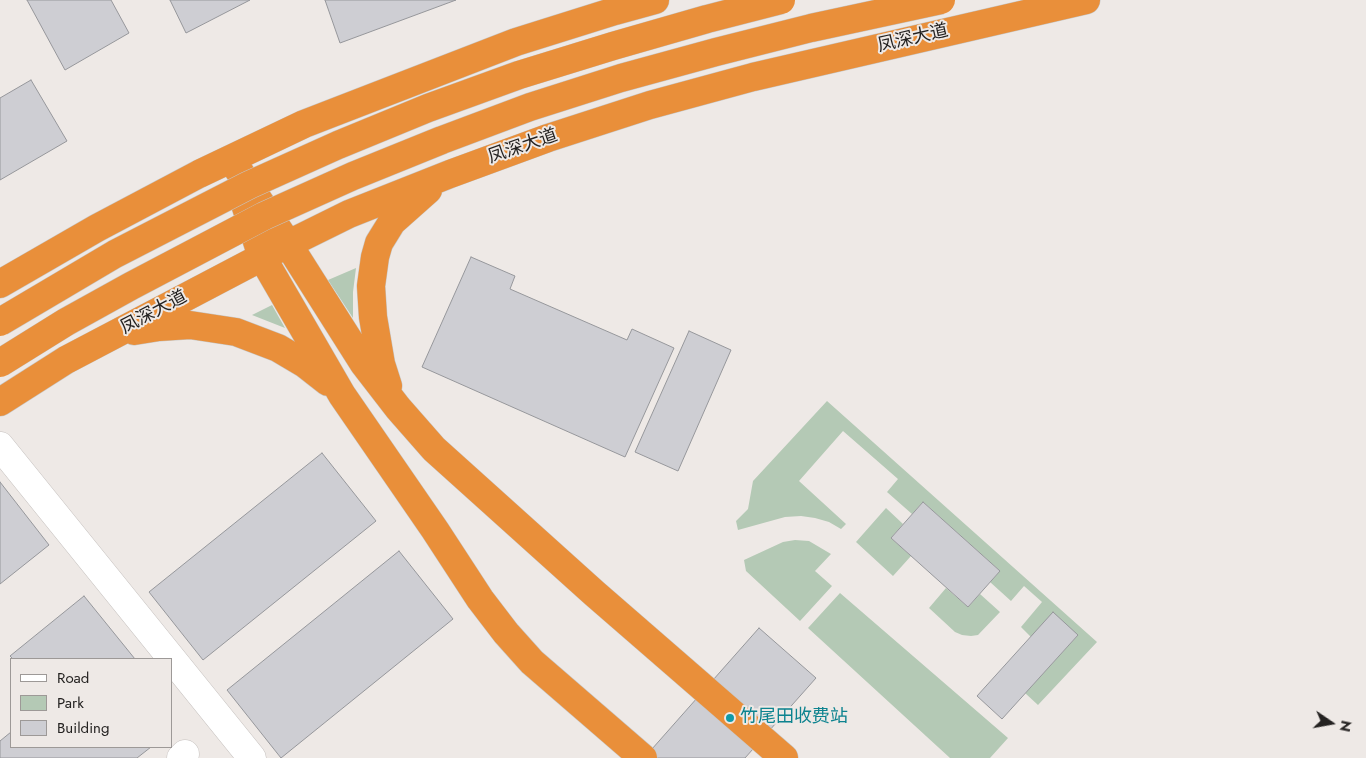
<!DOCTYPE html>
<meta charset="utf-8">
<style>
body{margin:0}
#map{position:relative;width:1366px;height:758px;overflow:hidden;background:#eee9e6;font-family:Jost,sans-serif}
canvas{display:block}
.legend{position:absolute;left:10px;top:658px;width:162px;height:90px;box-sizing:border-box;background:#eee9e6;border:1px solid #9d9997;margin:0;padding:6px 9px;list-style:none;font-size:15px;color:#242221}
.legend li{display:flex;align-items:center;gap:10px;height:25px}
.legend b{width:25px;border:1px solid #9d9997}
.north{position:absolute;left:1306px;top:698px;width:50px;height:50px;-webkit-text-stroke:4px #eee9e6;paint-order:stroke;rotate:102deg;font-size:14px;font-weight:700;line-height:20px;text-align:center;color:#242221}
.north::after{content:'';display:block;margin:auto;width:18px;height:22px;background:#242221;clip-path:polygon(50% 0,100% 100%,50% 72%,0 100%)}
</style>
<div id="map">
<canvas width="1366" height="758"></canvas>
<ul class="legend">
<li><b style="height:6px;background:#fff"></b>Road</li>
<li><b style="height:14px;background:#b4c9b5"></b>Park</li>
<li><b style="height:14px;background:#ceced3"></b>Building</li>
</ul>
<div class="north">N</div>
</div>
<script>
const c = document.querySelector('canvas').getContext('2d');
c.lineJoin = 'round';
function fillPath(path, color) { c.fillStyle = color; c.fill(path, 'evenodd'); }
const shape = rows => new Path2D(rows.map(r => 'M' + r).join(''));
function trace(path, color, width, dash) { c.strokeStyle = color; c.lineWidth = width; c.lineCap = dash ? 'butt' : 'round'; c.setLineDash(dash || []); c.stroke(path); }
function label(font, color, halo, rows, align = 'center') {
  c.font = font + ' Jost,"Noto Sans SC",sans-serif'; c.lineWidth = 4; c.setLineDash([]); c.textBaseline = 'middle'; c.strokeStyle = halo; c.fillStyle = color; for (const [text, x, y, turn = 0] of rows) {
    c.save(); c.translate(x, y); c.rotate((+turn || 0) * Math.PI / 180); c.textAlign = isNaN(turn) ? turn : align; if (halo) c.strokeText(text, 0, 0); c.fillText(text, 0, 0); c.restore();
  }
}
const green = shape([
 [356,268,353,292,353,318,328,280],
 [272,305,285,328,252,315],
 [827,401,1097,642,1038,705,1025,693,1078,635,1031,637,1021,627,1042,602,1024,586,1011,601,990,582,1000,571,923,502,912,514,887,492,898,479,843,431,799,481,846,524,841,529,829,522,815,518,801,516,785,517,738,530,736,521,748,509,753,481],
 [886,508,903,524,891,538,911,556,893,576,856,542],
 [795,540,809,541,831,554,815,571,832,586,800,621,746,571,744,560,783,542],
 [946,588,968,607,980,594,1000,612,978,635,971,636,962,635,955,632,929,608],
 [840,593,1008,738,990,758,950,758,808,628]
]);
const building = shape([
 [27,0,111,0,129,33,65,70,27,0],
 [170,0,250,0,186,33,170,0],
 [325,0,456,0,340,43,325,0],
 [31,80,67,141,0,180,0,98,31,80],
 [471,257,515,276,510,289,627,340,632,329,674,348,625,457,422,367,471,257],
 [689,331,731,350,678,471,635,452,689,331],
 [322,453,376,521,203,660,149,592,322,453],
 [0,482,49,545,0,584,0,482],
 [923,502,1000,571,968,607,891,538,923,502],
 [399,551,453,619,281,758,227,690,399,551],
 [84,596,135,659,13,659,10,656,84,596],
 [1053,612,1078,635,1002,719,977,696,1053,612],
 [759,628,816,678,745,758,644,758,759,628],
 [11,732,11,747,151,747,137,758,0,758,0,741,11,732]
]);
const minor = shape([
 [0,446,252,758],
 [181,758,185,754]
]);
const highway = shape([
 [231,159,288,244,364,364,398,408,434,449,594,593,784,758],
 [244,201,262,257,342,395,435,530,480,599,506,633,532,662,643,758],
 [0,284,97,228,199,174,304,124,516,42,615,11,655,0],
 [134,331,159,327,190,325,236,332,278,348,305,364,328,382],
 [388,386,381,364,373,317,371,286,375,257,379,243,392,222,428,190],
 [0,402,66,360,262,257,349,214,450,174,548,138,650,105,753,77,1086,0]
]);
const highwayBridge = shape([
 [0,322,115,254,249,185,338,145,428,108,519,75,613,46,707,19,781,0],
 [0,363,66,322,131,286,264,216,353,176,442,140,530,107,621,78,716,52,811,28,941,0]
]);
const markers = [
 [730,718,5,"#0f9aa8"]
];
const streetNames = [
 ["凤深大道",913,39,-13],
 ["凤深大道",523,147,-19],
 ["凤深大道",154,313,-28]
];
const cultureNames = [
 ["竹尾田收费站",740,718]
];
fillPath(green, '#b4c9b5');
fillPath(building, '#ceced3');
trace(building, '#96979b', 1);
trace(minor, '#c5c0be', 29);
trace(highway, '#c6c6c5', 29);
trace(minor, '#fff', 28);
trace(highway, '#e98f3a', 28);
trace(highwayBridge, '#c6c6c5', 29, []);
trace(highwayBridge, '#e98f3a', 28);
for (const [x, y, r, color] of markers) { const dot = new Path2D(); dot.arc(x, y, r, 0, 2 * Math.PI); c.fillStyle = color; c.fill(dot); trace(dot, '#eee9e6', 2); }
label('18px', '#242221', '#eee9e6', streetNames);
label('18px', '#0d838f', '#eee9e6', cultureNames, 'left');
</script>
